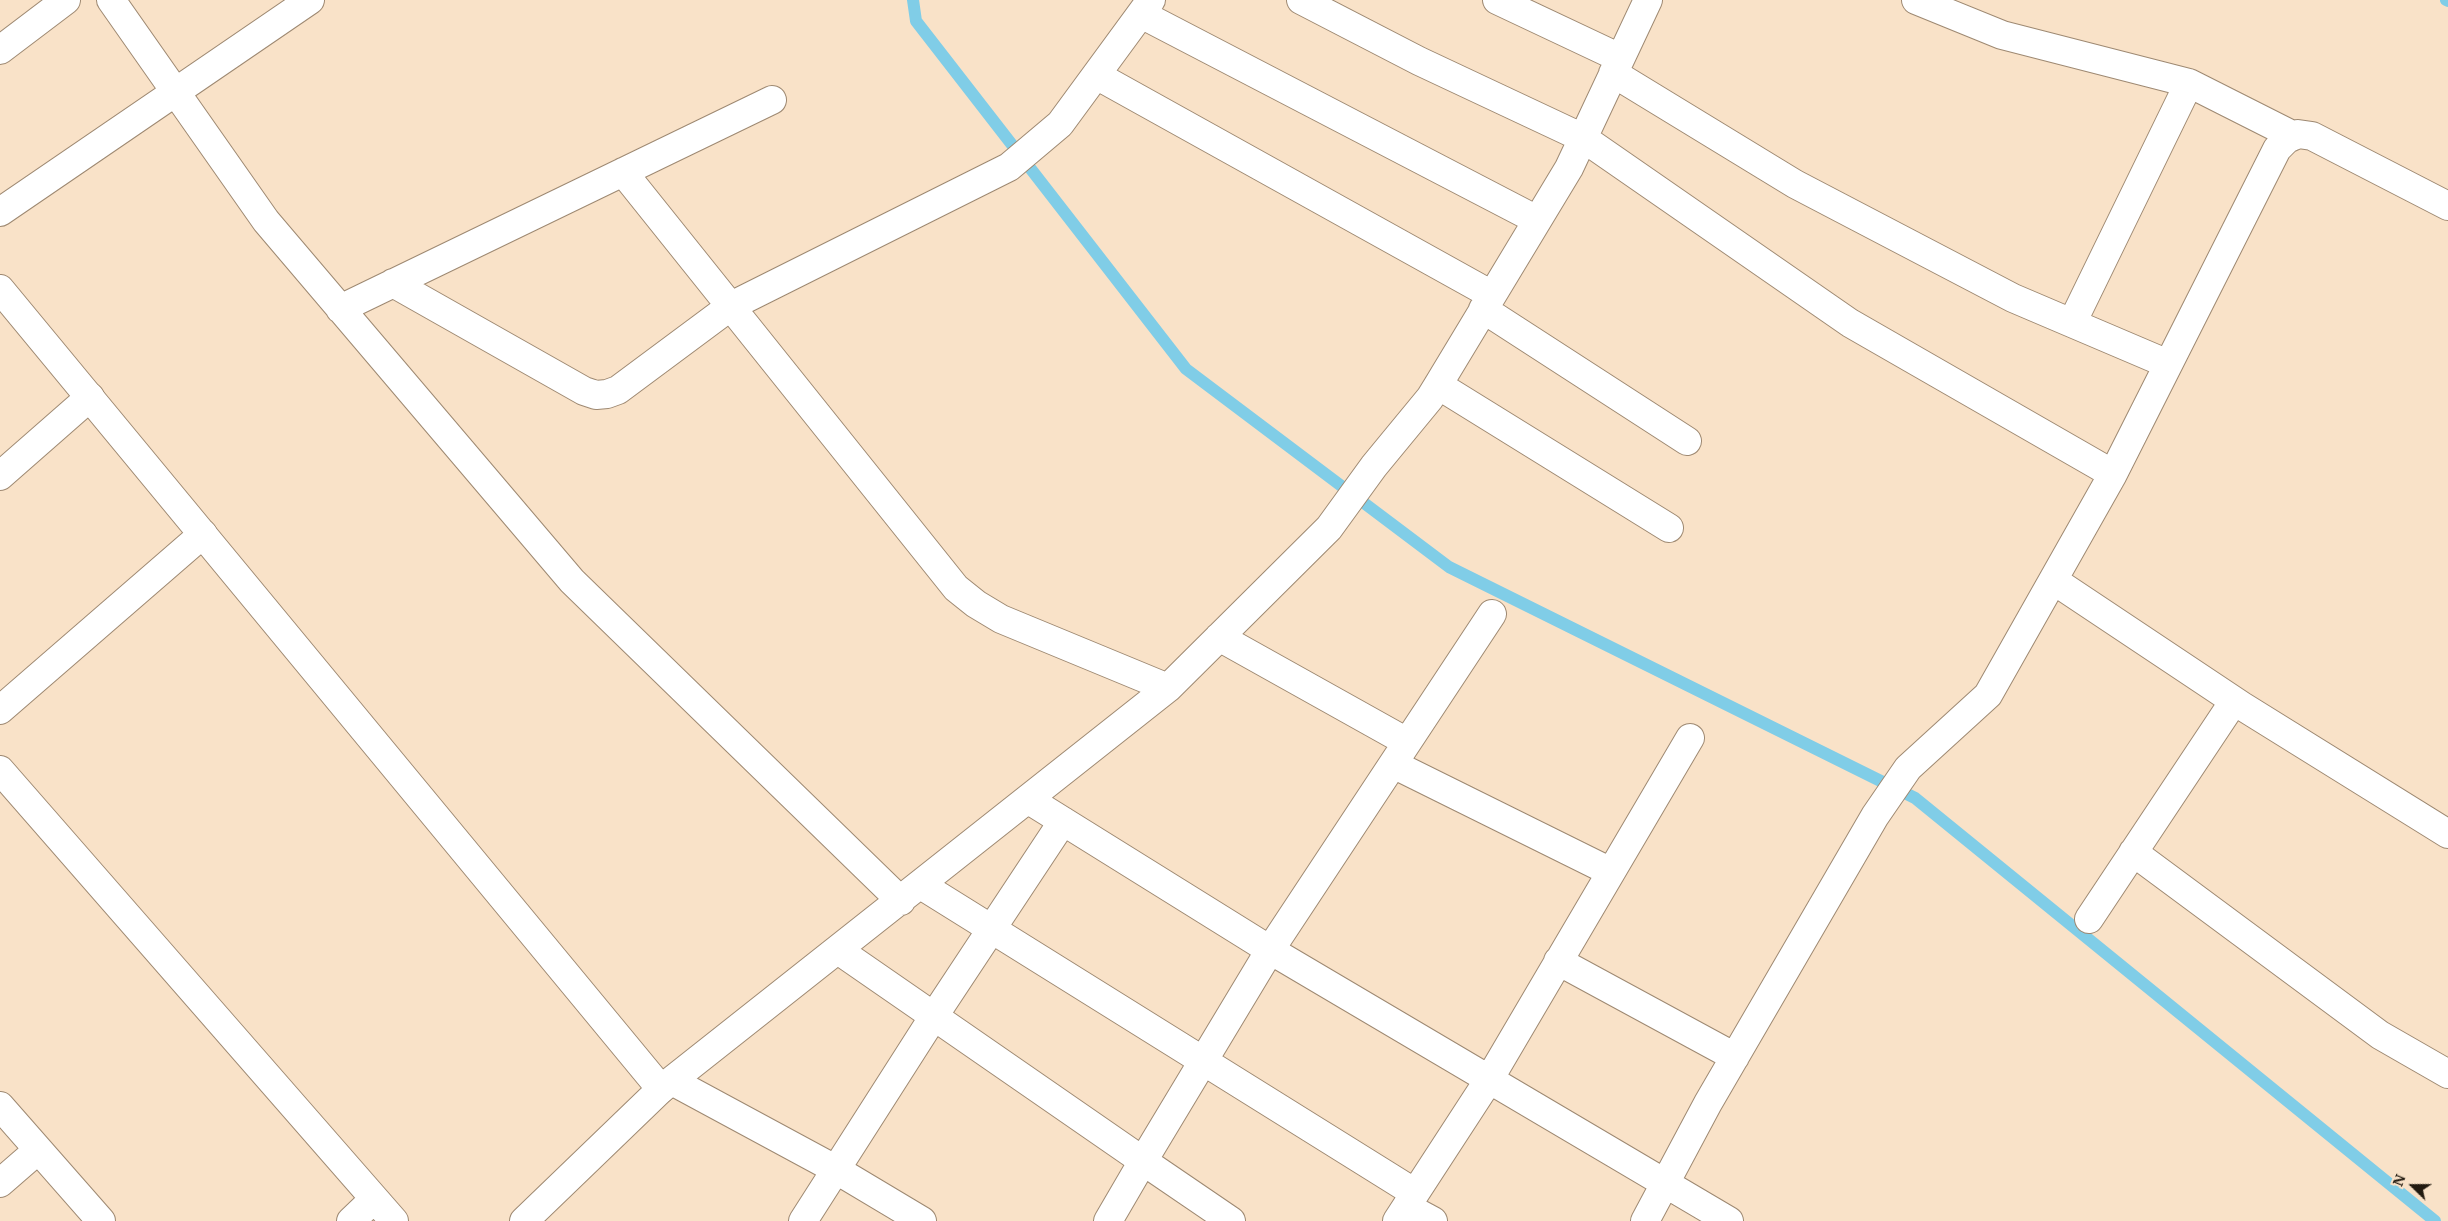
<!DOCTYPE html>
<style>
body{margin:0}
#map{position:relative;width:2448px;height:1221px;overflow:hidden;background:#f9e2c8;font-family:Merriweather,serif}
canvas{display:block}
.north{position:absolute;left:2388px;top:1161px;width:50px;height:50px;-webkit-text-stroke:4px #f9e2c8;paint-order:stroke;rotate:292deg;font-size:14px;font-weight:700;line-height:20px;text-align:center;color:#221a10}
.north::after{content:'';display:block;margin:auto;width:18px;height:22px;background:#221a10;clip-path:polygon(50% 0,100% 100%,50% 72%,0 100%)}
</style>
<div id="map">
<canvas width="2448" height="1221"></canvas>
<div class="north">N</div>
</div>
<script>
const c = document.querySelector('canvas').getContext('2d');
c.lineJoin = 'round';
const shape = rows => new Path2D(rows.map(r => 'M' + r).join(''));
function trace(path, color, width, dash) { c.strokeStyle = color; c.lineWidth = width; c.lineCap = dash ? 'butt' : 'round'; c.setLineDash(dash || []); c.stroke(path); }
const stream = shape([
 [913,0,916,21,1186,369,1449,567,1915,798,2435,1221],
 [2446,0,2448,1]
]);
const minor = shape([
 [111,0,266,221,572,581,901,901],
 [1301,0,1419,61,1583,138,1850,323,2113,474,1988,695,1908,768,1875,816,1708,1103,1645,1221],
 [1497,0,1620,58],
 [1916,0,2002,35,2189,83,2294,136],
 [1141,14,1537,220],
 [1613,73,1795,184,2013,298,2168,364],
 [1096,75,1492,295],
 [623,172,956,588,976,604,1001,619,1168,688],
 [0,212,310,0],
 [393,283,584,391,596,395,607,394,618,390,731,306,1009,167,1060,124,1151,0],
 [340,309,772,100],
 [1483,309,1687,441],
 [2072,323,2189,83],
 [1438,385,1669,528],
 [2113,474,2277,149,2287,139,2298,134,2312,136,2448,206],
 [0,476,90,397],
 [2053,580,2242,706,2448,834],
 [1219,637,1407,742],
 [0,710,203,534],
 [1393,764,1611,872],
 [0,770,394,1221],
 [1029,800,1270,950,1729,1221],
 [2133,852,2380,1035,2448,1074],
 [921,885,1415,1193],
 [2089,919,2234,701],
 [838,950,1143,1161,1108,1221],
 [1558,961,1735,1057],
 [672,1081,835,1169,922,1221],
 [661,1089,1168,688,1329,528,1374,466,1430,398,1438,385,1569,168,1648,0],
 [0,1106,101,1221],
 [0,1183,38,1150],
 [1407,1207,1433,1221],
 [351,1221,374,1199],
 [803,1221,934,1016,1063,821],
 [1231,1221,1143,1161,1270,950,1492,614],
 [1397,1221,1490,1078,1690,738]
]);
const tertiary = shape([
 [0,50,66,0],
 [0,289,661,1089,524,1221]
]);
trace(stream, '#80cde7', 12);
trace(minor, '#9e8972', 30);
trace(tertiary, '#9e8972', 30);
trace(minor, '#fff', 28);
trace(tertiary, '#fff', 28);
</script>
